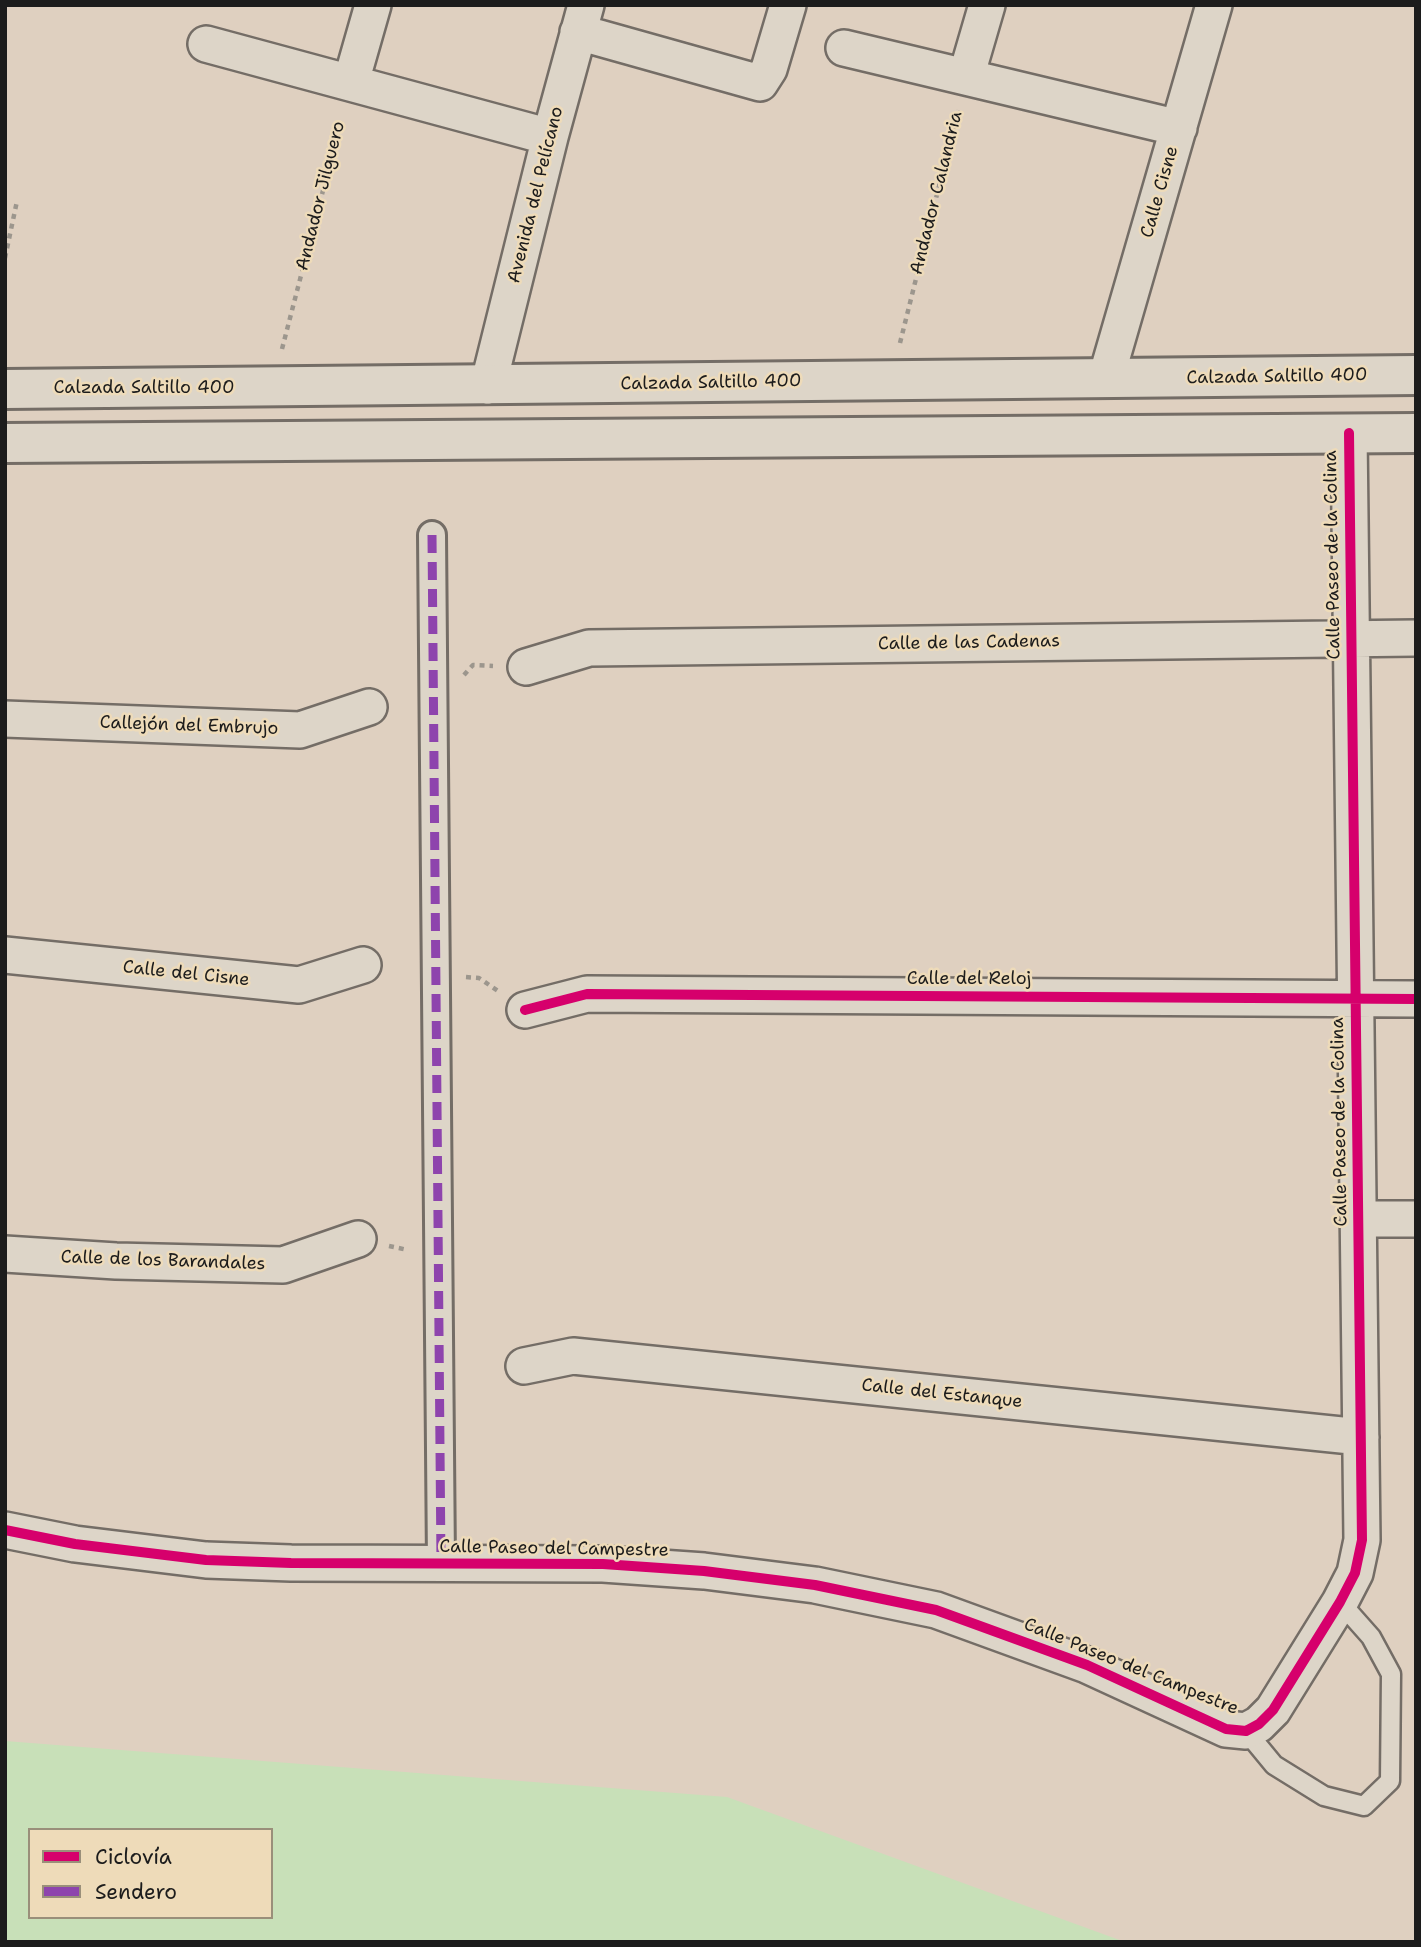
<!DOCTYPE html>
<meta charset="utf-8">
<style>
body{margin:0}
#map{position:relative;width:1421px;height:1947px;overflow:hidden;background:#dfd0c0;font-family:"Shantell Sans",sans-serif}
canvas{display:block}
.frame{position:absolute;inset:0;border:7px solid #1c1c1c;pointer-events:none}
.legend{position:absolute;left:28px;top:1828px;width:245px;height:91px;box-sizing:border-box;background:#eedbb9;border:2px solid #9a8f7a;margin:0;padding:9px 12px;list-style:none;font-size:21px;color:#1c1c1c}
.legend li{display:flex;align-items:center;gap:14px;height:35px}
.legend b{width:35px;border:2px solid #9a8f7a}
</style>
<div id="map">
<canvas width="1421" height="1947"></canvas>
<div class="frame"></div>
<ul class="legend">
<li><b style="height:9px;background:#d6006c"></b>Ciclovía</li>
<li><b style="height:9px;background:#8e44ad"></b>Sendero</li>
</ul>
</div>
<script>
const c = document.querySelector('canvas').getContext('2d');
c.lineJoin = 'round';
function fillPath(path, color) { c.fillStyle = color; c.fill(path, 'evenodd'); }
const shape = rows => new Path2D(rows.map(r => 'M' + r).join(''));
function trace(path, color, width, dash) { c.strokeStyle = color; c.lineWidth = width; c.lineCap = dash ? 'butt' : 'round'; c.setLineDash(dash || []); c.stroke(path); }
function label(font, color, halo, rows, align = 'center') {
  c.font = font + ' "Shantell Sans",sans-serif'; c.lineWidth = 5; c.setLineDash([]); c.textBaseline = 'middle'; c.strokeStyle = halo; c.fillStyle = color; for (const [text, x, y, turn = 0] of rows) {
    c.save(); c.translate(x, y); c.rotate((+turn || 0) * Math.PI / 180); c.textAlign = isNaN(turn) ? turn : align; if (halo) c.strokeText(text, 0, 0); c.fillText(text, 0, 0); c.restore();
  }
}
const green = shape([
 [5,1741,727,1797,1125,1942,5,1942],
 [30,1830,271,1830,271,1917,30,1917]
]);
const path = shape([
 [5,258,17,201],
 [900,343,958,110],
 [282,349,342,117],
 [464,675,473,665,493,666],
 [466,977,479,978,498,991],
 [389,1246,408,1250]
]);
const service = shape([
 [1246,1731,1274,1765,1324,1796,1364,1806,1390,1781,1391,1674,1371,1637,1340,1602]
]);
const pedestrian = shape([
 [432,535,441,1563]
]);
const minor = shape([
 [578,32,760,83,769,69,788,5],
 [206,44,550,137],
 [844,48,1179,128],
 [966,77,987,5],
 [351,82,373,5],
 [1106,378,1214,5],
 [488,386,550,137,586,5],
 [526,667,589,648,1416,638],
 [5,719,300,730,369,707],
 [5,955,299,985,363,965],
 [525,1010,587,994,1416,999],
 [1359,1219,1416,1219],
 [5,1254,116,1261,283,1265,358,1239],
 [524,1366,573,1356,1361,1437],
 [5,1530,75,1544,206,1560,291,1563,603,1564,704,1571,815,1585,936,1610,1087,1665,1226,1729,1246,1731,1259,1724,1273,1710,1340,1602,1355,1573,1362,1540,1349,433]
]);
const primary = shape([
 [5,389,1416,375],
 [5,443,1416,433]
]);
const quiet = shape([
 [432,535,441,1563]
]);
const cycleway = shape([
 [525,1010,587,994,1416,999],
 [5,1530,75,1544,206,1560,291,1563,603,1564,704,1571,815,1585,936,1610,1087,1665,1226,1729,1246,1731,1259,1724,1273,1710,1340,1602,1355,1573,1362,1540,1349,433]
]);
const streetNames = [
 ["Calle Cisne",1160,192,-74],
 ["Andador Calandria",937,193,-76],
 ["Avenida del Pelícano",536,195,-76],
 ["Andador Jilguero",321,196,-76],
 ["Calzada Saltillo 400",1277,377,-1],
 ["Calzada Saltillo 400",711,383,-1],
 ["Calzada Saltillo 400",144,388],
 ["Calle Paseo de la Colina",1333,555,-91],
 ["Calle de las Cadenas",969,643,-1],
 ["Callejón del Embrujo",189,726,2],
 ["Calle del Cisne",186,974,6],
 ["Calle del Reloj",969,979],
 ["Calle Paseo de la Colina",1340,1122,-91],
 ["Calle de los Barandales",163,1261,2],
 ["Calle del Estanque",942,1394,6],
 ["Calle Paseo del Campestre",554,1549,1],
 ["Calle Paseo del Campestre",1131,1667,22]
];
fillPath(green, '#c8e0b8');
trace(service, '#746d66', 23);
trace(pedestrian, '#746d66', 32);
trace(minor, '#746d66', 40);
trace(primary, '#746d66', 44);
trace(path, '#9c968d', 4.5, [5, 5]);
trace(service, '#ddd5c8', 18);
trace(pedestrian, '#ddd5c8', 26);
trace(minor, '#ddd5c8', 35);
trace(primary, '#ddd5c8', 38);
trace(quiet, '#8e44ad', 9, [18, 9]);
trace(cycleway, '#d6006c', 10);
label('18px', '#1c1c1c', '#eedbb9', streetNames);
</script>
